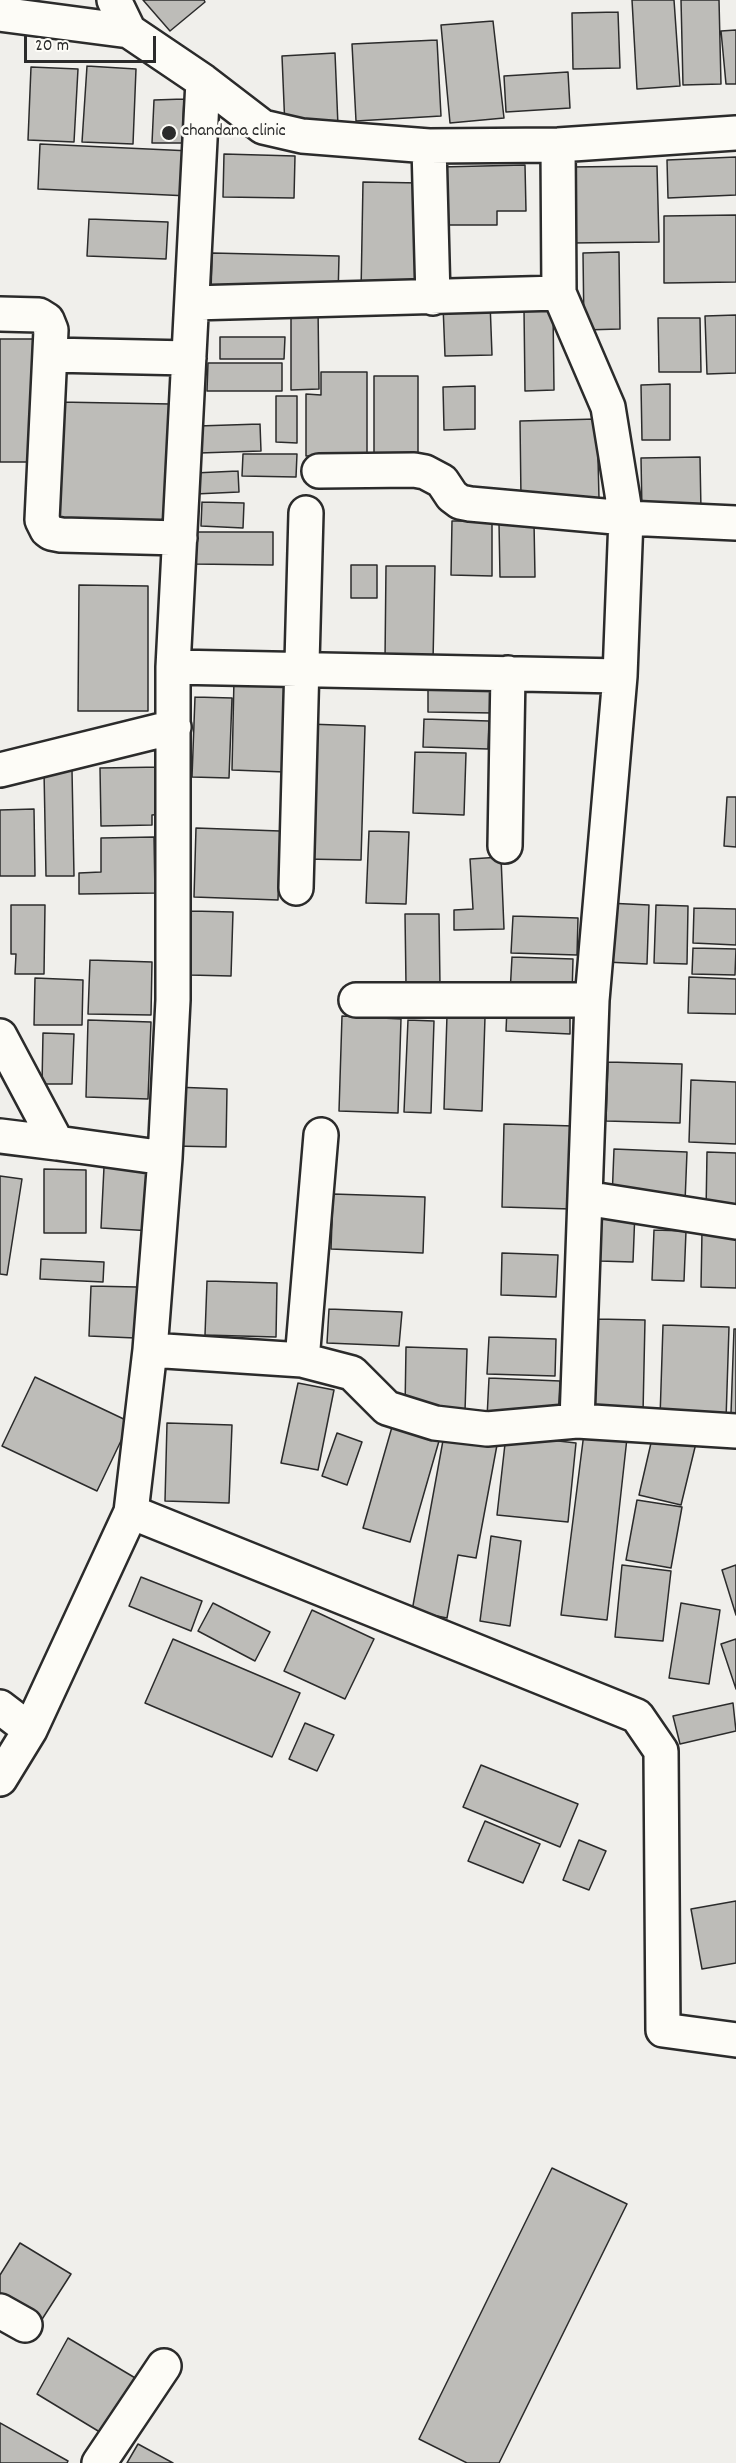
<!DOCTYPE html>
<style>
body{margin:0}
#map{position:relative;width:736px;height:2463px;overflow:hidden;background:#f0efeb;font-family:Dekko,sans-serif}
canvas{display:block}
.scale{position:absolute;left:24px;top:36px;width:132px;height:27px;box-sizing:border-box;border:3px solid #2b2b2b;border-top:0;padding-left:8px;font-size:18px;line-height:21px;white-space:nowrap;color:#2b2b2b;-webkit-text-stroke:4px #fdfcf7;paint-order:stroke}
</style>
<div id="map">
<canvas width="736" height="2463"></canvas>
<div class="scale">20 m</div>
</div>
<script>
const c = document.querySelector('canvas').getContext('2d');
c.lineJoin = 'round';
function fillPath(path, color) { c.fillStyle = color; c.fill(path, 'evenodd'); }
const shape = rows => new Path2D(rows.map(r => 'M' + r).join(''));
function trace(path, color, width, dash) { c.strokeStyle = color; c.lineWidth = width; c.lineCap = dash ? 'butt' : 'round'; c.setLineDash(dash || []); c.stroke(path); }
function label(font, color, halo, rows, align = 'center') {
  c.font = font + ' Dekko,sans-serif'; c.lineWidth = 5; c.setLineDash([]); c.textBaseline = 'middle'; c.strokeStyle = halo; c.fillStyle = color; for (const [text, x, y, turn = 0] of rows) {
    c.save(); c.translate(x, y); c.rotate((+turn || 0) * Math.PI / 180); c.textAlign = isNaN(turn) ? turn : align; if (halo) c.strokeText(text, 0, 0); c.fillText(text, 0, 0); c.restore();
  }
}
const building = shape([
 [143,0,204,0,205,2,170,31,143,0],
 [632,0,674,0,680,86,637,89,632,0],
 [681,0,719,0,721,84,683,85,681,0],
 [618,12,620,68,573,69,572,13,618,12],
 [493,21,504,118,450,123,441,25,493,21],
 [736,30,736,84,726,84,721,31,736,30],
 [437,40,441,116,356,121,352,44,437,40],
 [335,53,338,126,285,128,282,56,335,53],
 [87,66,136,69,133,144,82,142,87,66],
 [31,67,78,69,74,142,28,140,31,67],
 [568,72,570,108,506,112,504,76,568,72],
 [184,99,182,143,152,143,154,100,184,99],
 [40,144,191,151,189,196,38,189,40,144],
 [224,154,295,156,294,198,223,197,224,154],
 [736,157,736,195,668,198,667,160,736,157],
 [525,165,526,211,497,211,497,225,441,225,440,167,525,165],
 [657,166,659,242,570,243,569,167,657,166],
 [363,182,421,183,419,294,361,292,363,182],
 [736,215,736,282,664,283,664,216,736,215],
 [89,219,168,222,166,259,87,256,89,219],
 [619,252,620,329,584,330,583,253,619,252],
 [212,253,339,256,338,298,211,294,212,253],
 [490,302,492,355,445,356,443,305,490,302],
 [318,306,319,389,291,390,291,307,318,306],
 [524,309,553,309,554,390,525,391,524,309],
 [736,315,736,373,707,374,705,316,736,315],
 [658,318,700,318,701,372,659,372,658,318],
 [220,337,285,337,284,359,220,359,220,337],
 [0,339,35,339,36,462,0,462,0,339],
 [208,363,282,363,282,391,207,391,208,363],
 [321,372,367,372,367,455,306,456,306,394,321,395,321,372],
 [374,376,418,376,418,460,374,460,374,376],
 [670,384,670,440,642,440,641,385,670,384],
 [475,386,475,429,444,430,443,387,475,386],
 [276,396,297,396,297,443,276,442,276,396],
 [58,402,171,404,169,526,55,523,58,402],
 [597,419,599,498,521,499,520,421,597,419],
 [260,424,261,451,199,453,198,426,260,424],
 [243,454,297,454,296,477,242,476,243,454],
 [700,457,701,511,642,512,641,458,700,457],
 [238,471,239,492,195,494,194,473,238,471],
 [202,502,244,503,243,528,201,526,202,502],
 [452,521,492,521,492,576,451,575,452,521],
 [534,522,535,577,500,577,499,523,534,522],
 [193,532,273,532,273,565,193,564,193,532],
 [351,565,377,565,377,598,351,598,351,565],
 [386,566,435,566,433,661,385,660,386,566],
 [79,585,148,586,148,711,78,711,79,585],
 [234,679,288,681,285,772,232,770,234,679],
 [428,685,495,687,494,713,428,712,428,685],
 [195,697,232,698,229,778,192,777,195,697],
 [424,719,489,721,488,749,423,747,424,719],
 [308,724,365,726,361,860,303,859,308,724],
 [415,752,466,753,464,815,413,813,415,752],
 [162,767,163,814,152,815,152,825,101,826,100,768,162,767],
 [72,770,74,876,46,876,44,771,72,770],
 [727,797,736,797,736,847,724,846,727,797],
 [34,809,35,876,0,876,0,810,34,809],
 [196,828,280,831,278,900,194,897,196,828],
 [369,831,409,832,406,904,366,903,369,831],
 [154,837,155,893,79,894,79,873,101,872,101,838,154,837],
 [501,857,504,929,454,930,454,910,473,909,470,859,501,857],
 [607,903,649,905,647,964,606,962,607,903],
 [11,905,45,905,44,974,15,974,16,954,11,954,11,905],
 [656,905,688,906,687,964,654,963,656,905],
 [694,908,736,909,736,945,693,943,694,908],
 [191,911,233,912,231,976,189,975,191,911],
 [405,914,439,914,440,986,406,985,405,914],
 [513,916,578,918,577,955,511,953,513,916],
 [693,948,736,949,735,975,692,974,693,948],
 [512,957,573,959,572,996,510,993,512,957],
 [90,960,152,962,151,1015,88,1014,90,960],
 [689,977,736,979,736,1014,688,1013,689,977],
 [35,978,83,980,82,1025,34,1025,35,978],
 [507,1008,570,1010,570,1034,506,1031,507,1008],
 [447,1015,485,1017,482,1111,444,1109,447,1015],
 [342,1016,401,1019,398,1113,339,1111,342,1016],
 [88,1020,151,1022,148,1099,86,1097,88,1020],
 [408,1020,434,1021,431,1113,404,1112,408,1020],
 [43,1033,74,1034,72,1084,42,1084,43,1033],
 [608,1062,682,1064,680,1123,606,1121,608,1062],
 [691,1080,736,1082,736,1144,689,1142,691,1080],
 [174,1087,227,1089,226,1147,172,1146,174,1087],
 [504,1124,574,1126,571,1209,502,1207,504,1124],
 [614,1149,687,1152,685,1202,612,1199,614,1149],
 [707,1152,736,1153,736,1214,706,1213,707,1152],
 [104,1167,156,1170,153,1231,101,1228,104,1167],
 [44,1169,86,1170,86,1233,44,1233,44,1169],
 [0,1176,22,1179,7,1275,0,1274,0,1176],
 [333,1194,425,1197,423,1253,331,1249,333,1194],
 [600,1210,635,1211,633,1262,599,1261,600,1210],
 [654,1230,686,1231,684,1281,652,1280,654,1230],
 [702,1231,736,1231,736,1288,701,1287,702,1231],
 [502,1253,558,1255,556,1297,501,1295,502,1253],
 [41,1259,104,1262,103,1282,40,1279,41,1259],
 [207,1281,277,1283,276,1337,205,1335,207,1281],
 [91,1286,137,1287,135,1338,89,1336,91,1286],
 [329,1309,402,1312,399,1346,327,1343,329,1309],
 [596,1319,645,1320,643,1413,592,1411,596,1319],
 [663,1325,729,1327,726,1420,660,1418,663,1325],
 [734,1329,736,1329,736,1413,731,1413,734,1329],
 [489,1337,556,1339,555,1376,487,1374,489,1337],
 [406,1347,467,1349,465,1411,405,1410,406,1347],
 [35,1377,130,1422,97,1491,2,1446,35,1377],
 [489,1378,560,1381,558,1420,487,1418,489,1378],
 [298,1383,334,1390,318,1470,281,1463,298,1383],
 [394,1420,441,1434,410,1542,363,1528,394,1420],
 [167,1423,232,1425,229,1503,165,1501,167,1423],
 [654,1430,697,1439,681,1505,639,1495,654,1430],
 [337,1433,362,1442,347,1485,322,1476,337,1433],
 [584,1433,627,1438,607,1620,561,1615,584,1433],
 [444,1435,497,1445,476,1558,458,1555,447,1618,412,1611,444,1435],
 [506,1435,576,1443,568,1522,497,1515,506,1435],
 [637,1500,682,1507,671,1568,626,1560,637,1500],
 [491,1536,521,1541,510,1626,480,1621,491,1536],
 [622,1565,671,1571,663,1641,615,1637,622,1565],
 [736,1565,736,1615,722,1570,736,1565],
 [141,1577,202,1601,191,1631,129,1606,141,1577],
 [213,1603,270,1632,255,1661,198,1631,213,1603],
 [681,1603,720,1610,709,1684,669,1678,681,1603],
 [312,1610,374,1639,345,1699,284,1671,312,1610],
 [173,1639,300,1693,272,1757,145,1703,173,1639],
 [736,1639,736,1689,721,1644,736,1639],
 [733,1703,736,1731,680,1744,673,1716,733,1703],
 [305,1723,334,1735,317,1771,289,1759,305,1723],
 [481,1765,578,1804,560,1847,463,1807,481,1765],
 [485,1821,540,1844,523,1883,468,1861,485,1821],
 [579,1840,606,1851,589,1890,563,1880,579,1840],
 [736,1901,736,1963,702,1969,691,1909,736,1901],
 [552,2168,627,2204,499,2463,467,2463,419,2439,552,2168],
 [20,2243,71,2274,39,2324,0,2300,0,2275,20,2243],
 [68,2338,142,2382,108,2437,37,2394,68,2338],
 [0,2423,68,2461,67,2463,0,2463,0,2423],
 [138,2444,173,2463,127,2463,138,2444]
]);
const minor = shape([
 [114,0,129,31],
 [0,14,129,31,203,81,263,127,302,136,429,146,558,145,736,133],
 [558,145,559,293,608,407,626,518,620,676,592,1000,577,1421],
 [429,146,433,298],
 [192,303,559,293],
 [0,314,39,315,47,320,51,330,42,520,47,530,51,533,61,535,180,538],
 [50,355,189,358],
 [319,471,414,470,425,472,442,481,452,496,460,502,470,504,626,518,736,523],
 [173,667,620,676],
 [0,770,174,727],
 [505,846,508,673],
 [296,888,306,513],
 [356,1000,592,1000],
 [0,1036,57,1143,165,1158],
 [0,1136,57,1143],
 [585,1198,736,1222],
 [150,1350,302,1360,352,1373,387,1408,435,1423,487,1429,577,1421,736,1431],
 [302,1360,321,1135],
 [131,1512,637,1716,661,1751,663,2030,736,2040],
 [0,1707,30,1730],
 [0,1779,30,1730,131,1512,150,1350,165,1158,173,1000,173,667,203,81],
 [0,2311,25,2325],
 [99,2463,164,2366]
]);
const markers = [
 [169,133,8,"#2b2b2b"]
];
const poiNames = [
 ["chandana clinic",182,133]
];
fillPath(building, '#bdbcb8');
trace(building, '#2b2b2b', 1.5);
trace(minor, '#2b2b2b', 38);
trace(minor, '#fdfcf7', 33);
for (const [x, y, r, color] of markers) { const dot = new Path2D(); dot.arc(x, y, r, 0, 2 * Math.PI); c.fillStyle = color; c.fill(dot); trace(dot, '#fdfcf7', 2); }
label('18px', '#2b2b2b', '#fdfcf7', poiNames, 'left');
</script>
